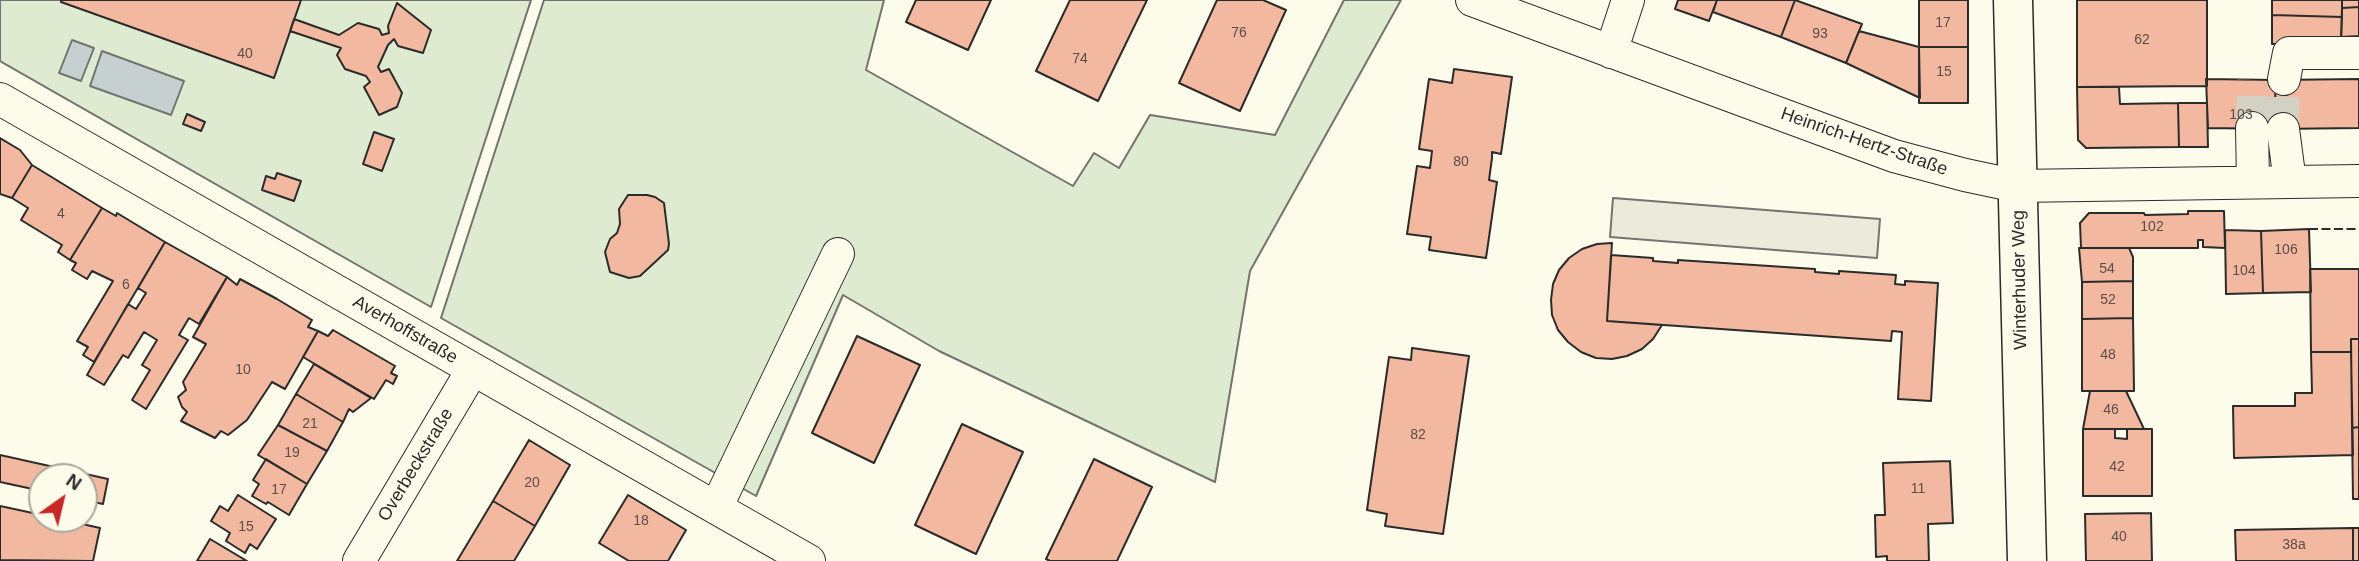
<!DOCTYPE html>
<meta charset="utf-8">
<style>
body{margin:0}
#map{position:relative;width:2359px;height:561px;overflow:hidden;background:#fdfbea;font-family:Helvetica,sans-serif}
canvas{display:block}
.north{position:absolute;left:28px;top:463px;width:70px;height:70px;box-sizing:border-box;background:#fdfbea;border:2px solid #a9a89e;border-radius:50%;rotate:34deg;font-size:19px;font-weight:700;line-height:28px;text-align:center;color:#2b2b2b}
.north::after{content:'';display:block;margin:auto;width:24px;height:32px;background:#c62828;clip-path:polygon(50% 0,100% 100%,50% 72%,0 100%)}
</style>
<div id="map">
<canvas width="2359" height="561"></canvas>
<div class="north">N</div>
</div>
<script>
const c = document.querySelector('canvas').getContext('2d');
c.lineJoin = 'round';
function fillPath(path, color) { c.fillStyle = color; c.fill(path, 'evenodd'); }
const shape = rows => new Path2D(rows.map(r => 'M' + r).join(''));
function trace(path, color, width, dash) { c.strokeStyle = color; c.lineWidth = width; c.lineCap = dash ? 'butt' : 'round'; c.setLineDash(dash || []); c.stroke(path); }
function label(font, color, halo, rows, align = 'center') {
  c.font = font + ' Helvetica,sans-serif'; c.lineWidth = 5; c.setLineDash([]); c.textBaseline = 'middle'; c.strokeStyle = halo; c.fillStyle = color; for (const [text, x, y, turn = 0] of rows) {
    c.save(); c.translate(x, y); c.rotate((+turn || 0) * Math.PI / 180); c.textAlign = isNaN(turn) ? turn : align; if (halo) c.strokeText(text, 0, 0); c.fillText(text, 0, 0); c.restore();
  }
}
const green = shape([
 [0,0,531,0,431,307,0,61,0,0],
 [544,0,884,0,866,70,1073,186,1094,153,1119,168,1150,115,1275,135,1344,0,1401,0,1250,271,1215,482,939,351,843,295,756,496,441,318,544,0]
]);
const parking = shape([
 [1613,198,1880,219,1877,258,1610,237,1613,198]
]);
const water = shape([
 [72,40,94,48,81,81,59,73,72,40],
 [102,51,184,81,171,115,90,86,102,51]
]);
const building = shape([
 [61,0,301,0,274,78,61,2,61,0],
 [916,0,991,0,968,50,906,22,916,0],
 [1070,0,1147,0,1098,101,1036,71,1070,0],
 [1217,0,1263,0,1286,10,1240,111,1179,83,1217,0],
 [1678,0,1717,0,1709,21,1675,9,1678,0],
 [1717,0,1795,0,1781,37,1713,12,1717,0],
 [1795,0,1862,24,1846,63,1781,37,1795,0],
 [1919,0,1968,0,1968,47,1919,47,1919,0],
 [2077,0,2207,0,2207,86,2077,87,2077,0],
 [2272,0,2342,0,2342,17,2272,15,2272,0],
 [2342,0,2359,0,2359,7,2342,8,2342,0],
 [397,3,431,30,423,53,398,46,394,39,388,45,378,67,381,72,389,69,402,93,397,107,379,115,364,87,370,82,366,76,345,69,337,55,341,48,290,31,294,19,339,35,358,23,379,29,382,35,389,33,388,26,397,3],
 [2359,7,2359,36,2341,37,2342,8,2359,7],
 [2272,15,2342,17,2341,44,2272,44,2272,15],
 [1859,31,1919,47,1920,98,1846,63,1859,31],
 [1919,47,1968,47,1968,103,1919,103,1919,47],
 [1454,69,1512,77,1501,154,1492,152,1492,158,1489,180,1497,182,1486,258,1429,250,1431,237,1407,234,1417,166,1430,168,1432,151,1419,149,1429,79,1452,83,1454,69],
 [2206,79,2275,80,2276,129,2208,128,2206,79],
 [2359,79,2359,128,2276,129,2275,80,2359,79],
 [2077,87,2119,87,2120,104,2178,103,2179,147,2086,148,2078,140,2077,87],
 [2178,103,2207,103,2208,147,2179,147,2178,103],
 [187,114,205,122,201,131,183,124,187,114],
 [374,132,394,139,382,171,363,164,374,132],
 [0,138,20,150,32,165,12,198,0,194,0,138],
 [32,165,102,208,70,260,58,252,62,245,21,220,28,208,12,198,32,165],
 [277,173,301,181,294,201,262,190,266,176,275,179,277,173],
 [628,195,647,195,655,197,664,203,669,244,668,250,640,276,629,278,610,272,605,252,610,239,617,233,620,224,619,209,628,195],
 [102,208,116,216,117,213,165,242,94,362,83,355,88,347,77,341,113,281,92,271,87,279,72,270,76,263,70,260,102,208],
 [2188,211,2224,211,2225,248,2203,247,2203,240,2198,240,2198,248,2081,248,2080,223,2089,213,2144,213,2145,215,2188,214,2188,211],
 [2309,229,2311,292,2263,293,2261,231,2309,229],
 [2225,230,2261,231,2263,293,2226,294,2225,230],
 [165,242,227,277,199,324,189,318,179,335,188,340,146,409,132,400,150,370,142,365,157,340,144,332,128,358,123,355,104,385,87,375,128,304,136,309,146,293,138,288,165,242],
 [1612,243,1607,321,1662,325,1653,339,1642,349,1627,356,1612,359,1596,358,1581,352,1568,342,1558,330,1552,315,1551,300,1553,284,1559,270,1569,258,1582,249,1597,244,1612,243],
 [2079,248,2129,248,2133,257,2133,281,2082,282,2079,248],
 [1611,255,1653,258,1653,261,1678,263,1678,260,1815,269,1815,272,1839,274,1839,271,1896,275,1895,284,1905,285,1905,281,1938,283,1931,401,1898,399,1902,332,1892,331,1891,341,1607,321,1611,255],
 [2310,269,2359,269,2359,339,2351,339,2351,352,2311,352,2310,269],
 [227,277,237,285,240,279,277,299,312,320,308,327,318,331,285,389,272,382,247,420,228,435,221,431,215,438,181,421,187,412,182,407,178,397,186,390,183,382,206,344,193,337,227,277],
 [2133,281,2133,318,2082,319,2082,282,2133,281],
 [2133,318,2134,391,2082,391,2082,319,2133,318],
 [333,330,395,366,391,373,397,376,393,384,386,380,374,399,303,357,318,331,328,336,333,330],
 [857,336,920,365,874,463,812,433,857,336],
 [2351,339,2359,339,2359,427,2352,428,2351,339],
 [1412,348,1469,356,1443,534,1385,526,1387,514,1367,510,1389,357,1411,360,1412,348],
 [2311,352,2351,352,2353,455,2234,458,2233,406,2295,406,2295,393,2312,393,2311,352],
 [314,364,371,398,353,412,349,409,343,422,296,394,314,364],
 [2090,391,2126,391,2144,429,2083,429,2090,391],
 [296,394,343,422,327,451,278,425,296,394],
 [962,424,1023,452,976,554,915,525,962,424],
 [278,425,327,451,307,484,258,455,278,425],
 [2359,427,2359,499,2353,499,2352,428,2359,427],
 [2083,429,2115,429,2115,438,2127,439,2127,429,2152,429,2152,496,2083,496,2083,429],
 [529,440,570,465,535,526,493,501,529,440],
 [0,455,108,479,103,504,84,500,84,477,42,477,42,491,0,482,0,455],
 [266,459,307,484,289,515,268,502,266,504,252,496,259,484,253,480,266,459],
 [1094,459,1152,487,1117,561,1050,561,1046,559,1094,459],
 [1950,461,1953,523,1928,524,1929,561,1887,561,1887,556,1876,557,1875,515,1885,515,1883,463,1950,461],
 [238,495,276,519,257,549,250,544,245,553,226,541,230,533,211,521,220,506,228,511,238,495],
 [628,495,686,530,668,561,629,561,599,543,628,495],
 [493,501,535,526,514,561,457,561,493,501],
 [0,506,42,515,42,519,60,519,100,528,93,561,0,560,0,506],
 [2151,513,2152,561,2086,561,2085,514,2151,513],
 [2353,528,2353,561,2236,561,2235,530,2353,528],
 [2353,528,2359,528,2359,561,2353,561,2353,528],
 [210,539,247,561,197,561,210,539]
]);
const minorTunnel = shape([
 [2252,128,2253,80],
 [2283,129,2284,79]
]);
const minor = shape([
 [1472,0,1894,156,1965,175,2017,186,2359,181],
 [1611,52,1628,0],
 [2284,79,2289,53,2359,53],
 [0,99,809,561],
 [2252,128,2253,182],
 [2283,129,2290,182],
 [716,508,838,254],
 [359,561,473,369]
]);
const major = shape([
 [2013,0,2027,561]
]);
const fence = shape([
 [2309,229,2359,229]
]);
const numberNames = [
 ["17",1943,23],
 ["76",1239,33],
 ["93",1820,34],
 ["62",2142,40],
 ["40",245,54],
 ["74",1080,59],
 ["15",1944,72],
 ["103",2241,115],
 ["80",1461,162],
 ["4",61,214],
 ["102",2152,227],
 ["106",2286,250],
 ["54",2107,269],
 ["104",2244,271],
 ["6",126,285],
 ["52",2108,300],
 ["48",2108,355],
 ["10",243,370],
 ["46",2111,410],
 ["21",310,424],
 ["82",1418,435],
 ["19",292,453],
 ["42",2117,467],
 ["20",532,483],
 ["11",1918,489],
 ["17",279,490],
 ["18",641,521],
 ["15",246,527],
 ["40",2119,537],
 ["38a",2294,545]
];
const streetNames = [
 ["Heinrich-Hertz-Straße",1864,142,19],
 ["Winterhuder Weg",2020,280,-91],
 ["Averhoffstraße",405,330,30],
 ["Overbeckstraße",416,465,-59]
];
fillPath(green, '#deebd1');
trace(green, '#74746e', 2);
fillPath(parking, '#eceadb');
trace(parking, '#74746e', 2);
fillPath(water, '#c7d0d0');
trace(water, '#74746e', 2);
fillPath(building, '#f2b8a0');
trace(building, '#2b2b2b', 2);
trace(minorTunnel, '#d3d1c4', 32, [32, 16]);
trace(minor, '#2b2b2b', 34);
trace(major, '#2b2b2b', 41);
trace(minor, '#fdfbea', 32);
trace(major, '#fdfbea', 38);
trace(fence, '#2b2b2b', 2, [9, 3.5]);
label('14px', '#5d4e48', null, numberNames);
label('18px', '#2b2b2b', '#fdfbea', streetNames);
</script>
